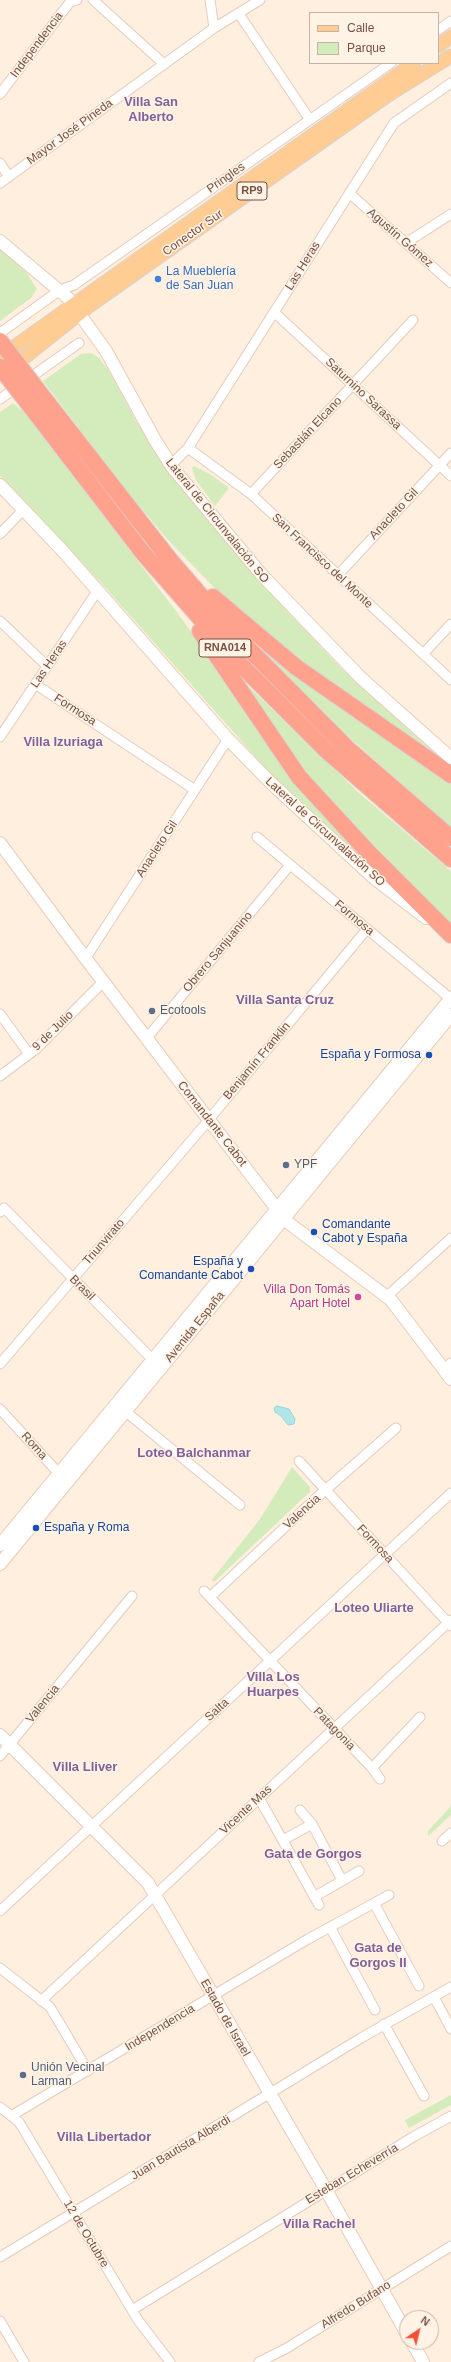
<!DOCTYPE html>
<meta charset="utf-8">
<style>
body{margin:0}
#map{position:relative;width:451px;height:2362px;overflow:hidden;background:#feefde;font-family:Helvetica,sans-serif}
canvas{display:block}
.legend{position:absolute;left:309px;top:12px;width:130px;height:52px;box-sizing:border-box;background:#fff3e6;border:1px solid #c8b2a5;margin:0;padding:5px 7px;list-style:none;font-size:12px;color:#765144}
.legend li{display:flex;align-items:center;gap:8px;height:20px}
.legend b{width:20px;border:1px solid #c8b2a5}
.north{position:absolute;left:399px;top:2310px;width:40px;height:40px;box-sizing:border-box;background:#fff3e6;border:1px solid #c8b2a5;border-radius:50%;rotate:35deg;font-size:11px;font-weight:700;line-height:16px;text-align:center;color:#765144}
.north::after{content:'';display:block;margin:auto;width:14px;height:18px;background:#f45037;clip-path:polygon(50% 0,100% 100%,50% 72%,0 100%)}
</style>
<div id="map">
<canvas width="451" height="2362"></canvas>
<ul class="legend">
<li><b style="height:5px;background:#ffcd94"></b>Calle</li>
<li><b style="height:11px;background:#d4ecbc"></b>Parque</li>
</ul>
<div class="north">N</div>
</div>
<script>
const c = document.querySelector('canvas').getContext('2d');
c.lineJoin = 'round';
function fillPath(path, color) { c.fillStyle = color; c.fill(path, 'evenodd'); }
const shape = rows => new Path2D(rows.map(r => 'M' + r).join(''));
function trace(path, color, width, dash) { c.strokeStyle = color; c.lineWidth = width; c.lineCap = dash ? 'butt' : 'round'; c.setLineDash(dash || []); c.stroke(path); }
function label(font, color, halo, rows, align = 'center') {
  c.font = font + ' Helvetica,sans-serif'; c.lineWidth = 3; c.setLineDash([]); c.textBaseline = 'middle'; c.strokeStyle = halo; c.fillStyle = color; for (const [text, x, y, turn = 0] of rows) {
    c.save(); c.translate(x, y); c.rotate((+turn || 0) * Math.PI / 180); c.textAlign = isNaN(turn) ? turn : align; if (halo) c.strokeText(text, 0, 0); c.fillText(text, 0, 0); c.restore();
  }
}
const green = shape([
 [0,249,26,272,37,289,31,298,0,321],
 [91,353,99,358,110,372,136,421,165,468,249,570,340,667,446,763,325,682,230,604,168,540,125,489,43,381,81,354],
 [13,403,24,412,179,615,215,665,382,874,380,875,365,863,276,780,102,584,0,476,0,412],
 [194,466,210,474,229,488,215,506,196,480,192,468],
 [240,629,451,781,451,827,335,725],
 [242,680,358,792,451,871,451,926,307,781],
 [292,1467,310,1487,310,1492,215,1581,211,1581,260,1519],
 [451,1806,451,1815,428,1836,428,1831],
 [451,2095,451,2105,409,2128,405,2120]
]);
const water = shape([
 [277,1406,289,1409,295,1419,294,1424,288,1425,281,1416,275,1412,274,1408,277,1406]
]);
const street = shape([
 [93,0,164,64],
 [210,0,214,28],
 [239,14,310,120],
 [438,30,451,21],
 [0,94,70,2,77,0],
 [0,163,9,177],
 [0,183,214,28,260,0],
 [349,193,451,283],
 [406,243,451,214],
 [275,313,451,476],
 [0,333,60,290,74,285,391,63],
 [0,399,79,343],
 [188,448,251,494,451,680],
 [171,465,188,448,394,123,451,83],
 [251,494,413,320],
 [0,534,23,510],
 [338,575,451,453],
 [0,621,47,666],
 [423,654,451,624],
 [35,684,195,790],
 [0,737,98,590],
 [257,837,451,999],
 [85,959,228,739],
 [0,1014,29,1054],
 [146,1039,290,865],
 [0,1076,36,1049,103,982],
 [0,1212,4,1208,156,1363],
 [386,1297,451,1238],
 [0,1364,202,1128,367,929],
 [444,1369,451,1363],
 [120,1407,240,1505],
 [0,1409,63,1478],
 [299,1461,451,1626],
 [204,1591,372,1768,380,1779],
 [210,1597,314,1500,396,1428],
 [0,1756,132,1596],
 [372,1768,420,1717],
 [259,1798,319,1905],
 [300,1810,312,1824,342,1880],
 [283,1840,312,1824],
 [442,1841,451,1833],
 [314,1897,359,1871],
 [374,1903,419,1986],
 [0,1911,451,1493],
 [330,1927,375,2010],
 [0,1968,50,2007,88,2071],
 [434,1997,451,2029],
 [41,2001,451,1620],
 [384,2024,424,2096],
 [0,2107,19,2122,138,2320,170,2362],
 [11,2116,308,1939,389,1895],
 [0,2257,361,2038,451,1987],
 [132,2310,413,2137,451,2116],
 [0,2321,24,2362],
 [259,2362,287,2348,451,2246]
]);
const secondary = shape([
 [0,241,68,298,106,351,155,440,172,467,261,574,361,678,451,758],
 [0,485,61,549,228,739,271,783,375,879,426,918],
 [0,843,86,959,286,1221,391,1300,451,1379],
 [0,1545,451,998],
 [0,1564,451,1015],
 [0,1735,148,1883,326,2190,407,2334],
 [412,2342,423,2362]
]);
const primary = shape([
 [438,46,451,37],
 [0,357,414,63],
 [10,369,89,306,388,95,451,56]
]);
const highway = shape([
 [43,397,170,560,233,633,347,748,451,838],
 [31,407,143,553,242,666,327,751,451,859],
 [213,597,296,667,451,775],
 [200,631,299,777,369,853,451,935]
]);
const highwayBridge = shape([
 [0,341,43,397],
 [0,367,31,407]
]);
const markers = [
 [158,279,4,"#3f7fe0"],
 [152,1011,4,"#5c6f8a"],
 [429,1055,4,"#1a4fb4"],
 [286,1165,4,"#5c6f8a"],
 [314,1232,4,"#1a4fb4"],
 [251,1269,4,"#1a4fb4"],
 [358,1297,4,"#d1479c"],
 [36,1528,4,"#1a4fb4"],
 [23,2075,4,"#5c6f8a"]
];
const shields = [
 [252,191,30],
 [225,648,52]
];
const shieldNames = [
 ["RP9",252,191],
 ["RNA014",225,648]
];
const streetNames = [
 ["Independencia",37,45,-53],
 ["Mayor José Pineda",70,132,-36],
 ["Pringles",226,178,-35],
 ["Conector Sur",193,233,-35],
 ["Agustín Gómez",400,238,41],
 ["Las Heras",303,266,-58],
 ["Saturnino Sarassa",363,394,43],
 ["Sebastián Elcano",308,433,-47],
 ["Anacleto Gil",394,514,-47],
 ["Lateral de Circunvalación SO",217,521,51],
 ["San Francisco del Monte",322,561,43],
 ["Las Heras",49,664,-56],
 ["Formosa",75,710,33],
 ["Lateral de Circunvalación SO",325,832,42],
 ["Anacleto Gil",157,849,-57],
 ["Formosa",354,918,40],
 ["Obrero Sanjuanino",218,952,-50],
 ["9 de Julio",53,1031,-44],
 ["Benjamín Franklin",257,1061,-50],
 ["Comandante Cabot",212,1124,52],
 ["Triunvirato",104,1242,-49],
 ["Brasil",82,1288,45],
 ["Avenida España",195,1327,-51],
 ["Roma",34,1446,48],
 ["Valencia",302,1512,-42],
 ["Formosa",375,1544,47],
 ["Valencia",43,1704,-51],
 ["Salta",217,1710,-43],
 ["Patagonia",334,1729,46],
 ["Vicente Mas",246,1810,-43],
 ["Estado de Israel",225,2018,60],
 ["Independencia",160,2028,-31],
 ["Juan Bautista Alberdi",181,2148,-31],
 ["Esteban Echeverría",352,2174,-31],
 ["12 de Octubre",86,2234,59],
 ["Alfredo Bufano",356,2305,-32]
];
const shopNames = [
 ["La Mueblería",166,272],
 ["de San Juan",166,286]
];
const serviceNames = [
 ["Ecotools",160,1011],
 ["YPF",294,1165],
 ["Unión Vecinal",31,2068],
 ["Larman",31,2082]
];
const transitNames = [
 ["España y Formosa",421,1055],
 ["Comandante",322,1225,"left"],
 ["Cabot y España",322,1239,"left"],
 ["España y",243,1262],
 ["Comandante Cabot",243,1276],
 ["España y Roma",44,1528,"left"]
];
const hotelNames = [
 ["Villa Don Tomás",350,1290],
 ["Apart Hotel",350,1304]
];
const neighbourhoodNames = [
 ["Villa San",151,102],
 ["Alberto",151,117],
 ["Villa Izuriaga",63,742],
 ["Villa Santa Cruz",285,1000],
 ["Loteo Balchanmar",194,1453],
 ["Loteo Uliarte",374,1608],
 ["Villa Los",273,1677],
 ["Huarpes",273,1692],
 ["Villa Lliver",85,1767],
 ["Gata de Gorgos",313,1854],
 ["Gata de",378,1948],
 ["Gorgos II",378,1963],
 ["Villa Libertador",104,2137],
 ["Villa Rachel",319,2224]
];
fillPath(green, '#d4ecbc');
fillPath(water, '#b1e6e9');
trace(water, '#96d7db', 1);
trace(street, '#e5cbbc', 11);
trace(secondary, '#eacbb9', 14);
trace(primary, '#dbd2ce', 15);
trace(highway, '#dbd2ce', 18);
trace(street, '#fff', 9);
trace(secondary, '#fff', 12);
trace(primary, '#ffcd94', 13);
trace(highway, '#fea28e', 16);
trace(highwayBridge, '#dbd2ce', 18, []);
trace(highwayBridge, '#fea28e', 16);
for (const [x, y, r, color] of markers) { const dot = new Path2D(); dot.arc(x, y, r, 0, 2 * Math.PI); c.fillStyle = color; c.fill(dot); trace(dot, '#fff3e6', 1.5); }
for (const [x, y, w] of shields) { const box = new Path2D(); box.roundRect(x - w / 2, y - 9, w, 18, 3); c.fillStyle = '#fff3e6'; c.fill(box); trace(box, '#765144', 1); }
label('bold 11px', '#765144', null, shieldNames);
label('12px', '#765144', '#fff3e6', streetNames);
label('12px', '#366cbe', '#fff3e6', shopNames, 'left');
label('12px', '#4e5e75', '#fff3e6', serviceNames, 'left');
label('12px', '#164399', '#fff3e6', transitNames, 'right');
label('12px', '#b23c85', '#fff3e6', hotelNames, 'right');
label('bold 13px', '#815f9a', '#fff3e6', neighbourhoodNames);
</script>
